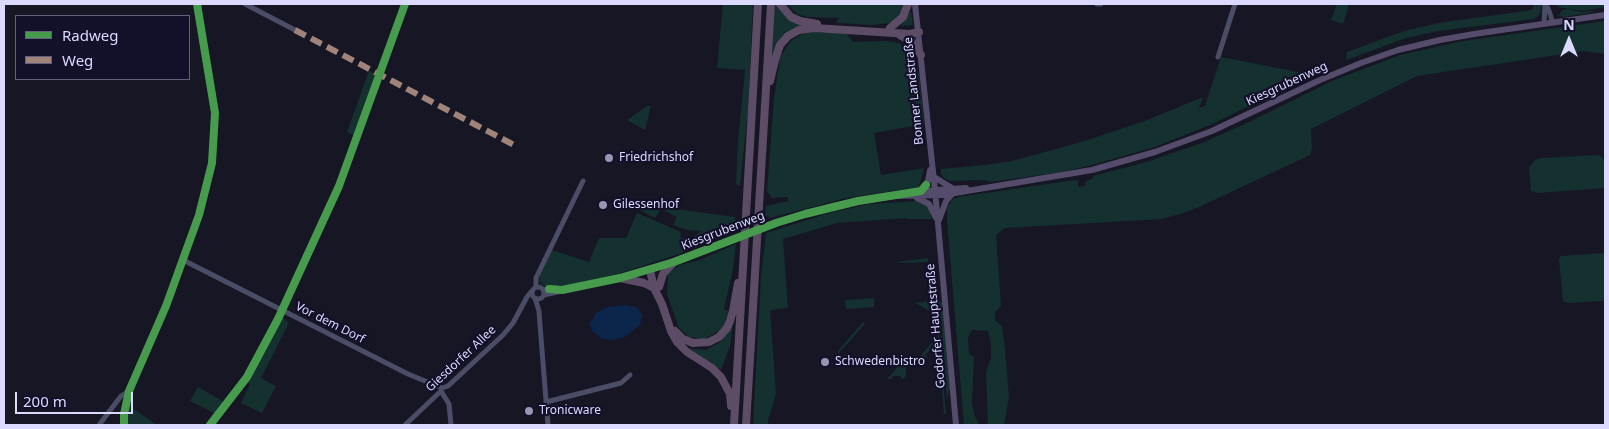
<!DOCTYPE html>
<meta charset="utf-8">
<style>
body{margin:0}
#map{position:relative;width:1609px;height:429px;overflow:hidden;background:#171624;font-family:"Noto Sans",sans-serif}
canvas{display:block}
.frame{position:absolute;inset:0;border:5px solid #dcd9ff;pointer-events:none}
.legend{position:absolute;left:15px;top:15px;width:175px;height:65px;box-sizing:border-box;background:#13102a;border:1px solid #63607f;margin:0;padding:6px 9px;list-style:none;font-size:15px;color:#dcd9ff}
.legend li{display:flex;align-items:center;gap:10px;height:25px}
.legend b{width:25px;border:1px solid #63607f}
.north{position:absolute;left:1544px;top:15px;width:50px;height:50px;-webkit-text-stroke:4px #13102a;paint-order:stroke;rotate:0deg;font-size:14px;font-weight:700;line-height:20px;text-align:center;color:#dcd9ff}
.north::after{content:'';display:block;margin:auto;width:18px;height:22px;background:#dcd9ff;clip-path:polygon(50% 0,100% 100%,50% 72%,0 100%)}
.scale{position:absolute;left:15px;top:392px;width:118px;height:22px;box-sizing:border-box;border:2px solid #dcd9ff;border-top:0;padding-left:6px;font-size:15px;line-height:18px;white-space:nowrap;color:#dcd9ff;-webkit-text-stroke:4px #13102a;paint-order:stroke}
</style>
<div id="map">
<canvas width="1609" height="429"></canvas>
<div class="frame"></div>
<ul class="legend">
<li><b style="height:6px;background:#469c4c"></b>Radweg</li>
<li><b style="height:6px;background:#a18479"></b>Weg</li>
</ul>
<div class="north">N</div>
<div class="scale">200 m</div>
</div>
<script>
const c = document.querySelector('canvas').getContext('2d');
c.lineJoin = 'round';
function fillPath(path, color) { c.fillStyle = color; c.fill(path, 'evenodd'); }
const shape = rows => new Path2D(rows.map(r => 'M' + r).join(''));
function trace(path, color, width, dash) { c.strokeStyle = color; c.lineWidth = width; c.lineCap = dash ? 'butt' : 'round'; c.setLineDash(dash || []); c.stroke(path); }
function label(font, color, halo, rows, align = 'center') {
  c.font = font + ' "Noto Sans",sans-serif'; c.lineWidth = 4.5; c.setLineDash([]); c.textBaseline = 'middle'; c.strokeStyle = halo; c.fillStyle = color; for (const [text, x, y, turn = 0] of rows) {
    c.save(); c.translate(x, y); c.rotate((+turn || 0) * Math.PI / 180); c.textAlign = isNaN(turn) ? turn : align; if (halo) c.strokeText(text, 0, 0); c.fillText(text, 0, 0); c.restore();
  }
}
const green = shape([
 [723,4,753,4,748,110,740,186,736,184,738,141,745,70,717,68],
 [775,4,779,4,782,10,812,26,791,32,771,69],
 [787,4,906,4,902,15,891,23,872,25,838,23,836,21,840,18,807,17,797,14],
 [1337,4,1349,4,1343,24,1331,20],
 [1534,4,1541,4,1541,7,1540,14,1534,19,1438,31,1406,38,1346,60,1347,52,1401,32,1438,23,1532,10],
 [1555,4,1605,4,1605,7,1583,11,1558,7],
 [1567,9,1581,12,1592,11,1594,12,1564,17,1558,16,1562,10],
 [911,11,913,25,901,26,901,25],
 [1605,21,1605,54,1584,51,1417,76,1311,129,1312,148,1310,155,1199,207,1180,214,1162,219,1005,228,996,235,1001,306,995,312,995,320,1002,326,1005,349,1009,397,1004,425,988,425,986,372,991,358,991,344,988,331,972,330,968,338,969,354,974,357,972,402,974,414,979,425,964,425,947,220,947,207,953,199,958,197,1075,180,1078,181,1078,187,1085,186,1086,181,1092,179,1093,176,1143,163,1202,143,1249,122,1332,81,1400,55,1463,41],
 [813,32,846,33,853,42,886,41,899,43,905,49,910,56,911,66,919,74,924,124,874,133,881,175,924,168,919,187,846,198,770,218,765,215,766,206,788,201,788,197,772,198,767,191,774,99,780,57,790,42,802,34],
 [1221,57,1313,75,1210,125,1155,147,1092,165,1062,172,991,182,983,180,950,181,944,178,941,174,941,169,985,165,1012,161,1081,142,1145,121,1203,97,1199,108,1205,106],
 [369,71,378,75,355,136,347,132],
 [647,106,651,106,645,130,627,120],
 [1600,155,1605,162,1605,188,1537,193,1531,191,1529,167,1535,160,1542,158],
 [917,201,926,204,931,213,932,219,907,219,906,218,837,223,783,239,788,308,770,310,776,394,768,420,768,425,753,425,761,276,766,233,826,214,869,204],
 [624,202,735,217,735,220,737,219,736,230,682,253,621,273,586,282,549,288,543,285,539,281,540,275,552,250,589,262,599,238,626,238,637,213,681,232,680,238,691,239,701,231,687,230,673,225,677,217,661,209,655,218],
 [736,244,733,269,724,309,728,311,724,326,714,334,703,339,689,337,679,328,667,294,668,274,679,265,697,261],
 [1605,253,1605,301,1568,303,1563,301,1559,259,1561,256],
 [928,258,928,262,906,263,895,262],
 [874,298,874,307,846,309,845,300],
 [929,301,929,307,935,319,939,332,946,414,944,414,937,326,930,311,915,303],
 [939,301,942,302,950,388,947,400,941,319,935,304],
 [281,316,289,323,261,378,276,386,262,413,241,403,250,384,245,381,265,351],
 [863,322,865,324,838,354,838,351],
 [733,323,730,346,721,370,688,348,706,350,722,341],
 [934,336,935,348,933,347,925,355,927,358,914,360,916,356,919,358,933,341,931,339],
 [904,360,906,368,906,376,904,378,901,379,901,376,892,376,892,379,887,379],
 [137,375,131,407,157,425,128,425,128,412,131,391],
 [198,387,226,403,216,414,190,401]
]);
const water = shape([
 [625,305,637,307,642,315,640,325,625,337,612,340,602,339,592,331,590,323,596,313,607,307]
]);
const minor = shape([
 [245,4,295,30],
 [1097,4,1101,4],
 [1544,4,1548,8,1553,23],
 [1544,24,1545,5],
 [1218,57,1235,4],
 [183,260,408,374,442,388],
 [536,286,536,278,583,181],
 '532 293a6 6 0 1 1 12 0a6 6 0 1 1-12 0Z',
 [543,290,556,288,562,290],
 [544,295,620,278,650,270],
 [535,298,539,311,540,325,548,425],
 [441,391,449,404,451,425],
 [546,402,621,383,630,375],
 [99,425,121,396,129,391],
 [124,425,124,414,129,391,166,306,199,215,212,163,215,113,197,4],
 [210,425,234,395],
 [405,425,441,391,442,388,448,386,503,335,513,323,527,297,531,292]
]);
const major = shape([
 [915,4,935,190,956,425],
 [934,177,952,188],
 [921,191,928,181,930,170],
 [906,194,921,191,966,188],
 [891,196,943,195,1092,170,1155,152,1212,131,1320,80,1361,63,1398,50,1440,40,1474,34,1605,15],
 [917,198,929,204,936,218],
 [939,220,946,201,952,194],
 [776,223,833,206,894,196],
 [650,270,724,242]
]);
const highway = shape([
 [780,4,791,17,800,21,817,24],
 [890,28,903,17,908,4],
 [900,35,912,42,921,55],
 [770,81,775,60,780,45,788,36,799,30,814,28,910,34,919,32],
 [650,270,654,288,662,304,671,331,677,342,687,352,712,368,721,377,730,394,731,406],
 [620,278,644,283,654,288],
 [659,287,663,274,674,262],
 [675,331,683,339,693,343,709,342,719,337,727,328,730,321,733,311,738,283],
 [734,425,758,4],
 [746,425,771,4]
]);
const majorBridge = shape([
 [724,242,776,223]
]);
const quiet = shape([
 [295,30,516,146]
]);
const cycleway = shape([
 [549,289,562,290,620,278,674,262,776,223,805,214,858,201,921,191,926,185],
 [124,425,124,414,129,391,166,306,199,215,212,163,215,113,197,4],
 [210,425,247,377,278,319,339,186,405,4]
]);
const markers = [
 [609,158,5,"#9795b2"],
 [603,205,5,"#9795b2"],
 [825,362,5,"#9795b2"],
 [529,411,5,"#9795b2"]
];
const streetNames = [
 ["Kiesgrubenweg",1287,84,-25],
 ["Bonner Landstraße",914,91,-96],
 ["Kiesgrubenweg",723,231,-21],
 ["Vor dem Dorf",330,323,27],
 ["Godorfer Hauptstraße",936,326,-95],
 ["Giesdorfer Allee",461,359,-43]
];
const poiNames = [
 ["Friedrichshof",619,158],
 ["Gilessenhof",613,205],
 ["Schwedenbistro",835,362],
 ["Tronicware",539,411]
];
fillPath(green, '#143130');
fillPath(water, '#0c254a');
trace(minor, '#4b4c65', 5);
trace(major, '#544c6a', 6);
trace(highway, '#5d4c65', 8);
trace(majorBridge, '#544c6a', 6);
trace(quiet, '#a18479', 6, [12, 6]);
trace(cycleway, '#469c4c', 8);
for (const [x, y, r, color] of markers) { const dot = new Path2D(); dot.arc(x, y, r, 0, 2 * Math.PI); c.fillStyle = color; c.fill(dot); trace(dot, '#13102a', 2); }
label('12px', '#dcd9ff', '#13102a', streetNames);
label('12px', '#dcd9ff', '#13102a', poiNames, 'left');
</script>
